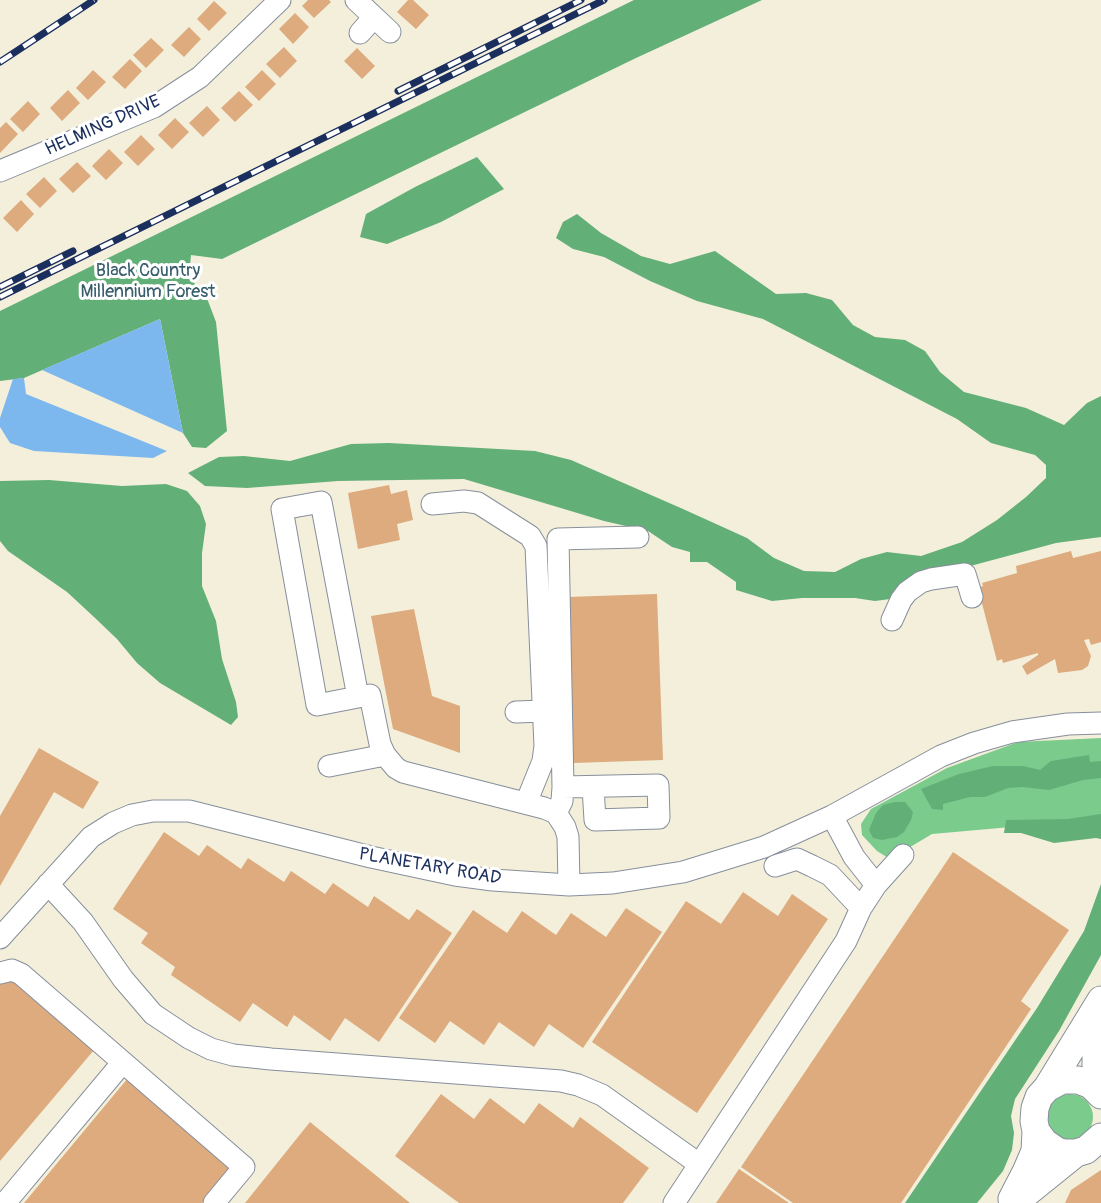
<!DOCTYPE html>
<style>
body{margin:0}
canvas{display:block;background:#f3efdb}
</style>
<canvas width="1101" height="1203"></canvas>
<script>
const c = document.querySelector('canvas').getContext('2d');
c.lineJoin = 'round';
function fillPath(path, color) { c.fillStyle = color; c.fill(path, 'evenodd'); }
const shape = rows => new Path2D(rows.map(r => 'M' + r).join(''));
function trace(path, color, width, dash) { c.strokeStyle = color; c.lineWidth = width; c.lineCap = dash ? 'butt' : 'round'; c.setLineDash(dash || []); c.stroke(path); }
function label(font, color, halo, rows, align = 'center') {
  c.font = font + ' Pangolin,sans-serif'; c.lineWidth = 6; c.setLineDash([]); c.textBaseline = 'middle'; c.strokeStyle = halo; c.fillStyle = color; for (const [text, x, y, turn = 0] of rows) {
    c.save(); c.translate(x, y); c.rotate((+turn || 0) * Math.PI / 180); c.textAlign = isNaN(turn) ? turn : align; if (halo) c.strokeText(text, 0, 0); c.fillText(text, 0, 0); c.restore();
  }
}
const green = shape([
 [1101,738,1101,819,932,834,890,859,877,851,862,835,861,824,871,809,947,768,1018,742],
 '1047 1117a23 23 0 1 1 46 0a23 23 0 1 1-46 0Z'
]);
const forest = shape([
 [634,0,762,0,636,58,222,259,191,255,189,276,208,301,216,322,227,431,206,448,192,447,183,433,160,319,24,378,0,381,0,311],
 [477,157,504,189,441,222,387,244,360,237,366,214,415,187],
 [577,214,601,233,641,256,670,264,715,251,776,294,806,293,832,300,853,325,875,337,905,340,925,351,940,372,964,392,1026,408,1064,425,1087,403,1101,396,1101,537,1056,543,948,572,909,577,890,599,875,601,855,598,802,598,772,601,736,590,736,582,707,562,690,562,690,552,672,547,648,531,604,521,464,479,338,481,247,488,205,486,188,473,219,457,244,456,290,461,351,444,389,443,535,451,571,460,683,509,747,538,774,558,804,571,835,572,861,559,887,552,921,556,962,542,997,520,1026,497,1046,478,1046,465,1035,455,991,443,957,419,763,319,697,301,650,281,604,257,573,249,556,238,563,222],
 [49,480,122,486,166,484,187,491,200,506,206,524,202,553,202,586,216,621,222,659,236,702,238,717,231,725,160,683,137,663,117,639,94,617,67,592,8,551,0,541,0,481],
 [1089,755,1090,762,1101,761,1101,778,1083,780,1049,790,1022,787,1008,788,985,797,970,797,943,804,943,810,932,809,921,789,959,774,993,766,1023,766,1040,770,1051,761],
 [895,802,905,802,913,812,911,820,904,832,897,837,882,840,873,838,869,830,876,813,883,805],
 [1101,814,1101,839,1096,838,1054,843,1021,833,1004,833,1006,820,1068,819],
 [1101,884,1101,955,1059,1031,1015,1099,1011,1116,1014,1133,1012,1150,1003,1171,977,1203,905,1203,1037,1008,1084,931]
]);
const water = shape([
 [160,319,183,433,42,370],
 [24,378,26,394,167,451,153,458,34,451,10,443,0,427,0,418,13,379]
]);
const building = shape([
 [308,0,329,0,331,2,314,18,302,6],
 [408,0,413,0,429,15,416,29,397,12],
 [214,1,227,13,209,31,197,19],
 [295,13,309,27,293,44,279,29],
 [189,27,201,39,184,57,171,45],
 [151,38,164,50,146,68,133,55],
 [284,47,297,61,280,78,266,64],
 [357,48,375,66,362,79,344,61],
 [130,59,142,71,125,89,112,77],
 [93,70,106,82,88,100,76,88],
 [262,70,276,84,259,101,245,87],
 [68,90,80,103,62,121,50,108],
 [239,91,253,105,235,122,221,108],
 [28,101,40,114,23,132,10,119],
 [207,106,220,120,203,137,189,123],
 [175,118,189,132,172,149,158,135],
 [6,122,18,134,0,153,0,128],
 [141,135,155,149,138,166,124,152],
 [109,149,123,163,106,180,92,166],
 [77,162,91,176,73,193,59,179],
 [44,177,57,191,40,208,26,194],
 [21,200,34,214,17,232,3,218],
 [389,485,391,494,407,490,413,520,397,524,400,540,358,549,348,493],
 [1071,551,1073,558,1101,551,1101,642,1091,645,1089,639,1084,640,1091,656,1088,666,1082,670,1058,673,1055,659,1027,675,1022,666,1038,655,1038,653,1003,663,1002,659,997,661,978,588,983,586,982,583,1017,573,1016,566],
 [657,594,663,760,573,763,567,597],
 [414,609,432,696,460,706,460,753,393,729,371,616],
 [39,748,99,782,83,809,54,792,0,886,0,816],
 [164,832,199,856,207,845,241,869,248,858,284,882,291,871,325,894,333,883,368,907,374,896,409,920,417,909,452,933,379,1042,345,1018,330,1041,294,1015,287,1027,253,1003,240,1022,171,975,175,967,141,943,148,933,113,909],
 [953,852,1069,930,1021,1001,1031,1009,901,1203,793,1203,741,1167],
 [743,892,778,916,792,894,828,919,697,1113,592,1042,686,901,721,924],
 [626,908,662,932,583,1048,549,1024,534,1047,499,1022,484,1045,450,1021,435,1043,399,1018,473,910,507,933,522,911,556,935,571,913,606,937],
 [7,976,94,1050,0,1161,0,984],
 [128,1078,233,1166,202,1203,24,1203],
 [441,1094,474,1119,490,1098,524,1124,539,1103,573,1128,580,1117,649,1168,623,1203,459,1203,395,1156],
 [310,1122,410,1203,245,1203],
 [739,1169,789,1203,716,1203],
 [1101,1170,1101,1203,1065,1203,1071,1190]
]);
const minor = shape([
 [356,0,390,32],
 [360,33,374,17],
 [0,171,154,107,200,77,280,0],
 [432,504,464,501,478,503,530,536,536,546,545,746,543,761,526,803],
 [892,620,901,600,907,592,921,582,931,579,965,574,972,597],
 [358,697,321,502,282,509,317,705,358,697,370,695,380,744,385,755,396,768,403,772,544,808,556,813,565,827,568,837,569,885],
 [516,712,543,711],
 [329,766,385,755],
 [563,787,658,785,659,818,595,820,593,787],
 [556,813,562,801,563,787,558,539,638,537],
 [832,816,854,857,876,885],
 [775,866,797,859,812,866,830,875,861,908],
 [48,884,83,922,123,979,153,1014,189,1038,211,1049,233,1055,271,1059,561,1081,578,1085,602,1095,699,1164],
 [0,938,91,837,113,823,132,815,153,811,189,811,371,857,455,875,493,880,569,885,613,883,683,872,764,847,832,816,941,756,974,743,1012,732,1068,724,1101,723],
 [0,973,12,970,21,974,244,1167,214,1203],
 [5,1203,123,1062],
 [674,1203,846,941,861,908,876,885,903,855]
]);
const major = shape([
 [1047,1088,1101,1000],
 [1100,1093,1096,1073,1096,1045,1101,1022],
 [1101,1095,1091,1085,1078,1080,1062,1080,1047,1088,1039,1097,1035,1108,1034,1121,1036,1131,1044,1142,1057,1151,1064,1153,1076,1153,1086,1150,1101,1137],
 [1012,1199,1026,1172,1035,1151,1036,1131],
 [1014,1203,1076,1153]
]);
const rail = shape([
 [0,62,94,0],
 [398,91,581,0],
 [0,287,73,251],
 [0,297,604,0]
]);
const streetNames = [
 ["HELMING DRIVE",103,126,-24],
 ["PLANETARY ROAD",430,867,10]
];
const parkNames = [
 ["Black Country",148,271],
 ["Millennium Forest",148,292]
];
fillPath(green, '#7acb8c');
fillPath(forest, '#63af78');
fillPath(water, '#7cb8ee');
fillPath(building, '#ddab7e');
trace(minor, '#878f9c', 23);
trace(major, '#878f9c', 29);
trace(minor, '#fff', 21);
trace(major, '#fff', 27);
trace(rail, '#1b2f5e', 7);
trace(rail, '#fff', 4.5, [14]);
label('18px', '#1b2f5e', '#fff', streetNames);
label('18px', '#385e6c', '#fff', parkNames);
</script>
